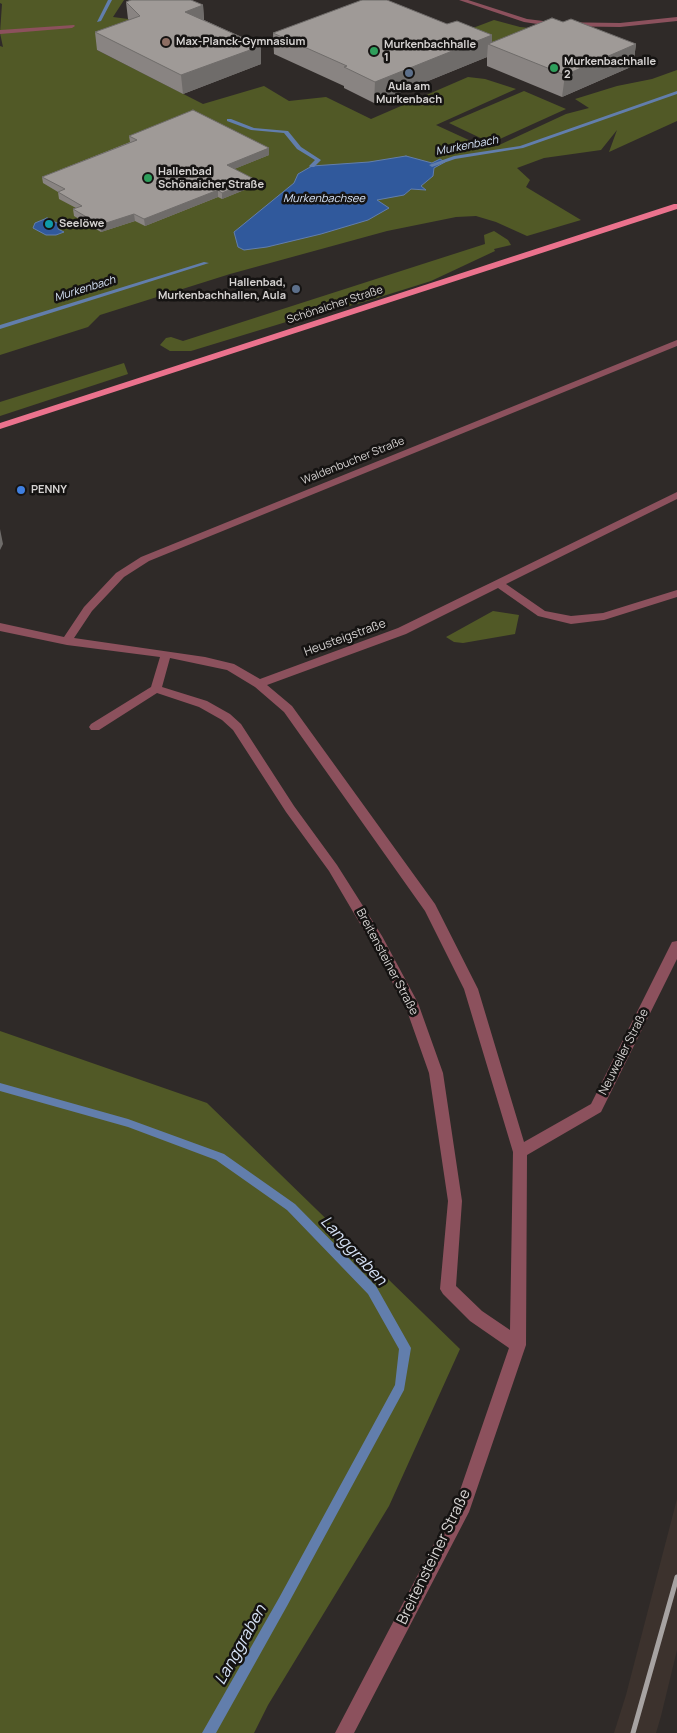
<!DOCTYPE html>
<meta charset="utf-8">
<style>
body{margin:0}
canvas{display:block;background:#2f2a28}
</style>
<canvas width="677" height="1733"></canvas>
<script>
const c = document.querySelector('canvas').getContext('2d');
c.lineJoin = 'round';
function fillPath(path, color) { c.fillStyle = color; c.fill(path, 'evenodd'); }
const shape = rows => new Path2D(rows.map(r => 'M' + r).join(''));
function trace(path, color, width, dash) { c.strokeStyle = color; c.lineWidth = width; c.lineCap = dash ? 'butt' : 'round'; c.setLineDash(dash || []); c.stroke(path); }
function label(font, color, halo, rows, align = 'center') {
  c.font = font + ' Manrope,sans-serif'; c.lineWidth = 5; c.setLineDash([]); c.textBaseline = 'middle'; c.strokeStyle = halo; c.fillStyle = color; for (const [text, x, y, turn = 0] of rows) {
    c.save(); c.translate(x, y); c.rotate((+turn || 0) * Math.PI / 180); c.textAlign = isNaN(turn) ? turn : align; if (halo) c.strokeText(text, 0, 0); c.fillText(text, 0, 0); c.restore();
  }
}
const built = shape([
 [677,1499,677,1650,661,1716,656,1733,614,1733,626,1695]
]);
const green = shape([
 [0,0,124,0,113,17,128,19,142,34,97,50,203,104,264,86,289,101,326,97,371,119,468,77,485,79,516,89,436,125,484,147,497,146,566,114,589,108,575,99,617,86,652,79,677,70,677,121,609,152,617,130,601,150,544,158,517,168,530,180,526,187,581,220,527,236,496,222,476,216,456,217,387,231,230,274,100,315,88,327,0,355,0,46,3,47,0,33,2,4,0,3],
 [494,20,520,27,539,29,499,46,465,31],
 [524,91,566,109,491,143,449,123],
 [494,231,508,240,511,245,494,249,495,251,431,281,361,303,296,319,191,351,170,351,160,345,166,338,171,337,183,341,485,244,484,235],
 [124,363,128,374,0,416,0,402],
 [493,611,519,615,515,634,463,643,454,642,446,637],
 [0,1031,207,1103,460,1349,389,1506,268,1705,254,1733,0,1733]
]);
const water = shape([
 [406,156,432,163,440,159,445,162,434,168,433,176,421,186,426,190,411,189,404,195,377,200,389,208,368,220,321,234,267,247,244,250,238,247,234,232,294,183,298,174,312,166,369,162,406,156],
 [47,218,59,224,58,229,64,232,56,235,46,235,33,228,35,223,47,218]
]);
const stream = shape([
 [108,0,112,0,101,21,97,22,108,0],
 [677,91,677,94,523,148,455,159,432,167,429,165,454,156,520,146,677,91],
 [227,119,231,119,254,128,288,131,301,147,321,160,314,167,310,167,309,166,315,160,297,149,284,133,251,130,227,121,227,119],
 [204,262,209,263,0,329,0,325,204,262],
 [0,1083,128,1119,224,1154,295,1204,376,1286,411,1348,404,1390,287,1606,216,1733,202,1733,279,1598,395,1385,399,1349,368,1294,287,1210,216,1160,128,1127,0,1091,0,1083]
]);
const minor = shape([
 [459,0,468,0,527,19,551,22,620,23,677,17,677,21,620,27,551,26,524,22,459,0],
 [74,25,75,26,72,28,0,34,0,30,74,25],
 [677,340,677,346,149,561,124,577,92,611,74,638,205,657,234,664,260,679,398,628,677,492,677,499,506,584,545,611,571,616,603,613,677,590,677,597,604,620,571,624,538,616,498,588,406,634,267,685,292,706,435,904,478,989,524,1142,591,1104,672,942,677,941,677,959,601,1112,527,1155,526,1345,469,1512,354,1733,335,1733,456,1502,509,1348,470,1321,443,1294,440,1289,448,1201,429,1073,406,1008,372,944,329,871,286,812,233,730,222,720,199,707,157,693,99,730,91,730,89,727,91,724,151,687,160,657,67,645,0,631,0,623,64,637,84,607,116,573,141,557,677,340],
 [170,658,227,670,255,687,284,712,425,911,464,989,513,1152,510,1330,482,1311,456,1286,462,1201,443,1073,418,1003,382,936,337,865,294,806,241,724,230,714,207,701,162,687,170,658]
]);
const major = shape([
 [674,204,677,204,677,209,0,429,0,423,674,204]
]);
const rail = shape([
 [633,1733,677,1577]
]);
const wall = shape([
 [126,2,203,5,204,20,261,46,261,64,183,94,97,50,95,32,129,20,128,19],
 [563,22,636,44,633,66,562,97,487,66,487,57,374,103,344,88,344,86,274,54,273,33,447,24,492,35,492,42],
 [129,136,269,155,234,169,254,186,222,199,218,197,145,226,135,221,101,232,74,216,73,209,76,208,59,199,58,192,43,183,42,177,130,142]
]);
const shadedWall = shape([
 [203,5,204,23,185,12],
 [492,35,492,45,488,44,487,57,374,103,375,82],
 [636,44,633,66,562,97,565,75],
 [261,46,261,64,183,94,181,75],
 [269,148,269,155,227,172,227,165],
 [254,179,254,186,222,199,222,193],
 [218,190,218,197,145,226,144,219],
 [134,214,135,221,101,232,100,225],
 [0,529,3,544,0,550]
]);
const building = shape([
 [131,0,191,0,203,5,185,12,261,46,181,75,95,32,140,16,126,2,131,0],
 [362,0,387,0,447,24,457,21,492,35,375,82,344,67,347,66,273,33,362,0],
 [552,18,563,22,571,19,636,44,565,75,488,44,552,18],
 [193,110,269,148,227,165,254,179,222,193,218,190,144,219,134,214,100,225,73,209,82,206,58,192,65,189,42,177,137,140,129,136,193,110]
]);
const markers = [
 [166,42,5,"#8d6e63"],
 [374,51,5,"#2e9e5b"],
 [554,68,5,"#2e9e5b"],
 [409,73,5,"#5c6f8a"],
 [148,178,5,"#2e9e5b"],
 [49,224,5,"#0f9aa8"],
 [296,289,5,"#5c6f8a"],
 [21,490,5,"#3f7fe0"]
];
const farPoinames = [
 ["Max-Planck-Gymnasium",176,42],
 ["Murkenbachhalle",384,45],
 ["1",384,58],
 ["Murkenbachhalle",564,62],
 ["2",564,75],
 ["Aula am",409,87,"center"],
 ["Murkenbach",409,100,"center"],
 ["Hallenbad",158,172],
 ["Schönaicher Straße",158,185],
 ["Seelöwe",59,224],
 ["Hallenbad,",286,283,"right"],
 ["Murkenbachhallen, Aula",286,296,"right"],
 ["PENNY",31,490]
];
const farWaternames = [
 ["Murkenbach",467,146,-11],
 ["Murkenbachsee",324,199],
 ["Murkenbach",85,289,-17]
];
const farStreetnames = [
 ["Schönaicher Straße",335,305,-18],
 ["Waldenbucher Straße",353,461,-22]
];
const streetNames = [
 ["Heusteigstraße",345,638,-20],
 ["Breitensteiner Straße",387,962,62],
 ["Neuweiler Straße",624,1052,-63]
];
const nearStreetnames = [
 ["Breitensteiner Straße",434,1557,-64]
];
const nearWaternames = [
 ["Langgraben",353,1251,47],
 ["Langgraben",241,1645,-61]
];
fillPath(built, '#3c322d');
fillPath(green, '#515926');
fillPath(water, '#30599c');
trace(water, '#627eac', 1);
fillPath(stream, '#627eac');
fillPath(minor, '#8c515d');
fillPath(major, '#eb728d');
trace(rail, '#a7a3a2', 5);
fillPath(wall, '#898482');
fillPath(shadedWall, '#6f6c6a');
fillPath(building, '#9f9a97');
trace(building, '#6f6c6a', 1);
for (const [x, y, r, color] of markers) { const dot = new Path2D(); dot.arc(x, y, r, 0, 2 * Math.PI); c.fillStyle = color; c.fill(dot); trace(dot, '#151312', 2); }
label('bold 11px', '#d6d3d2', '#151312', farPoinames, 'left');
label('italic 11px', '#d6e2f6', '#151312', farWaternames);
label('11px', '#d6d3d2', '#151312', farStreetnames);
label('12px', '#d6d3d2', '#151312', streetNames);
label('15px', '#d6d3d2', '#151312', nearStreetnames);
label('italic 16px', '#d6e2f6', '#151312', nearWaternames);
</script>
